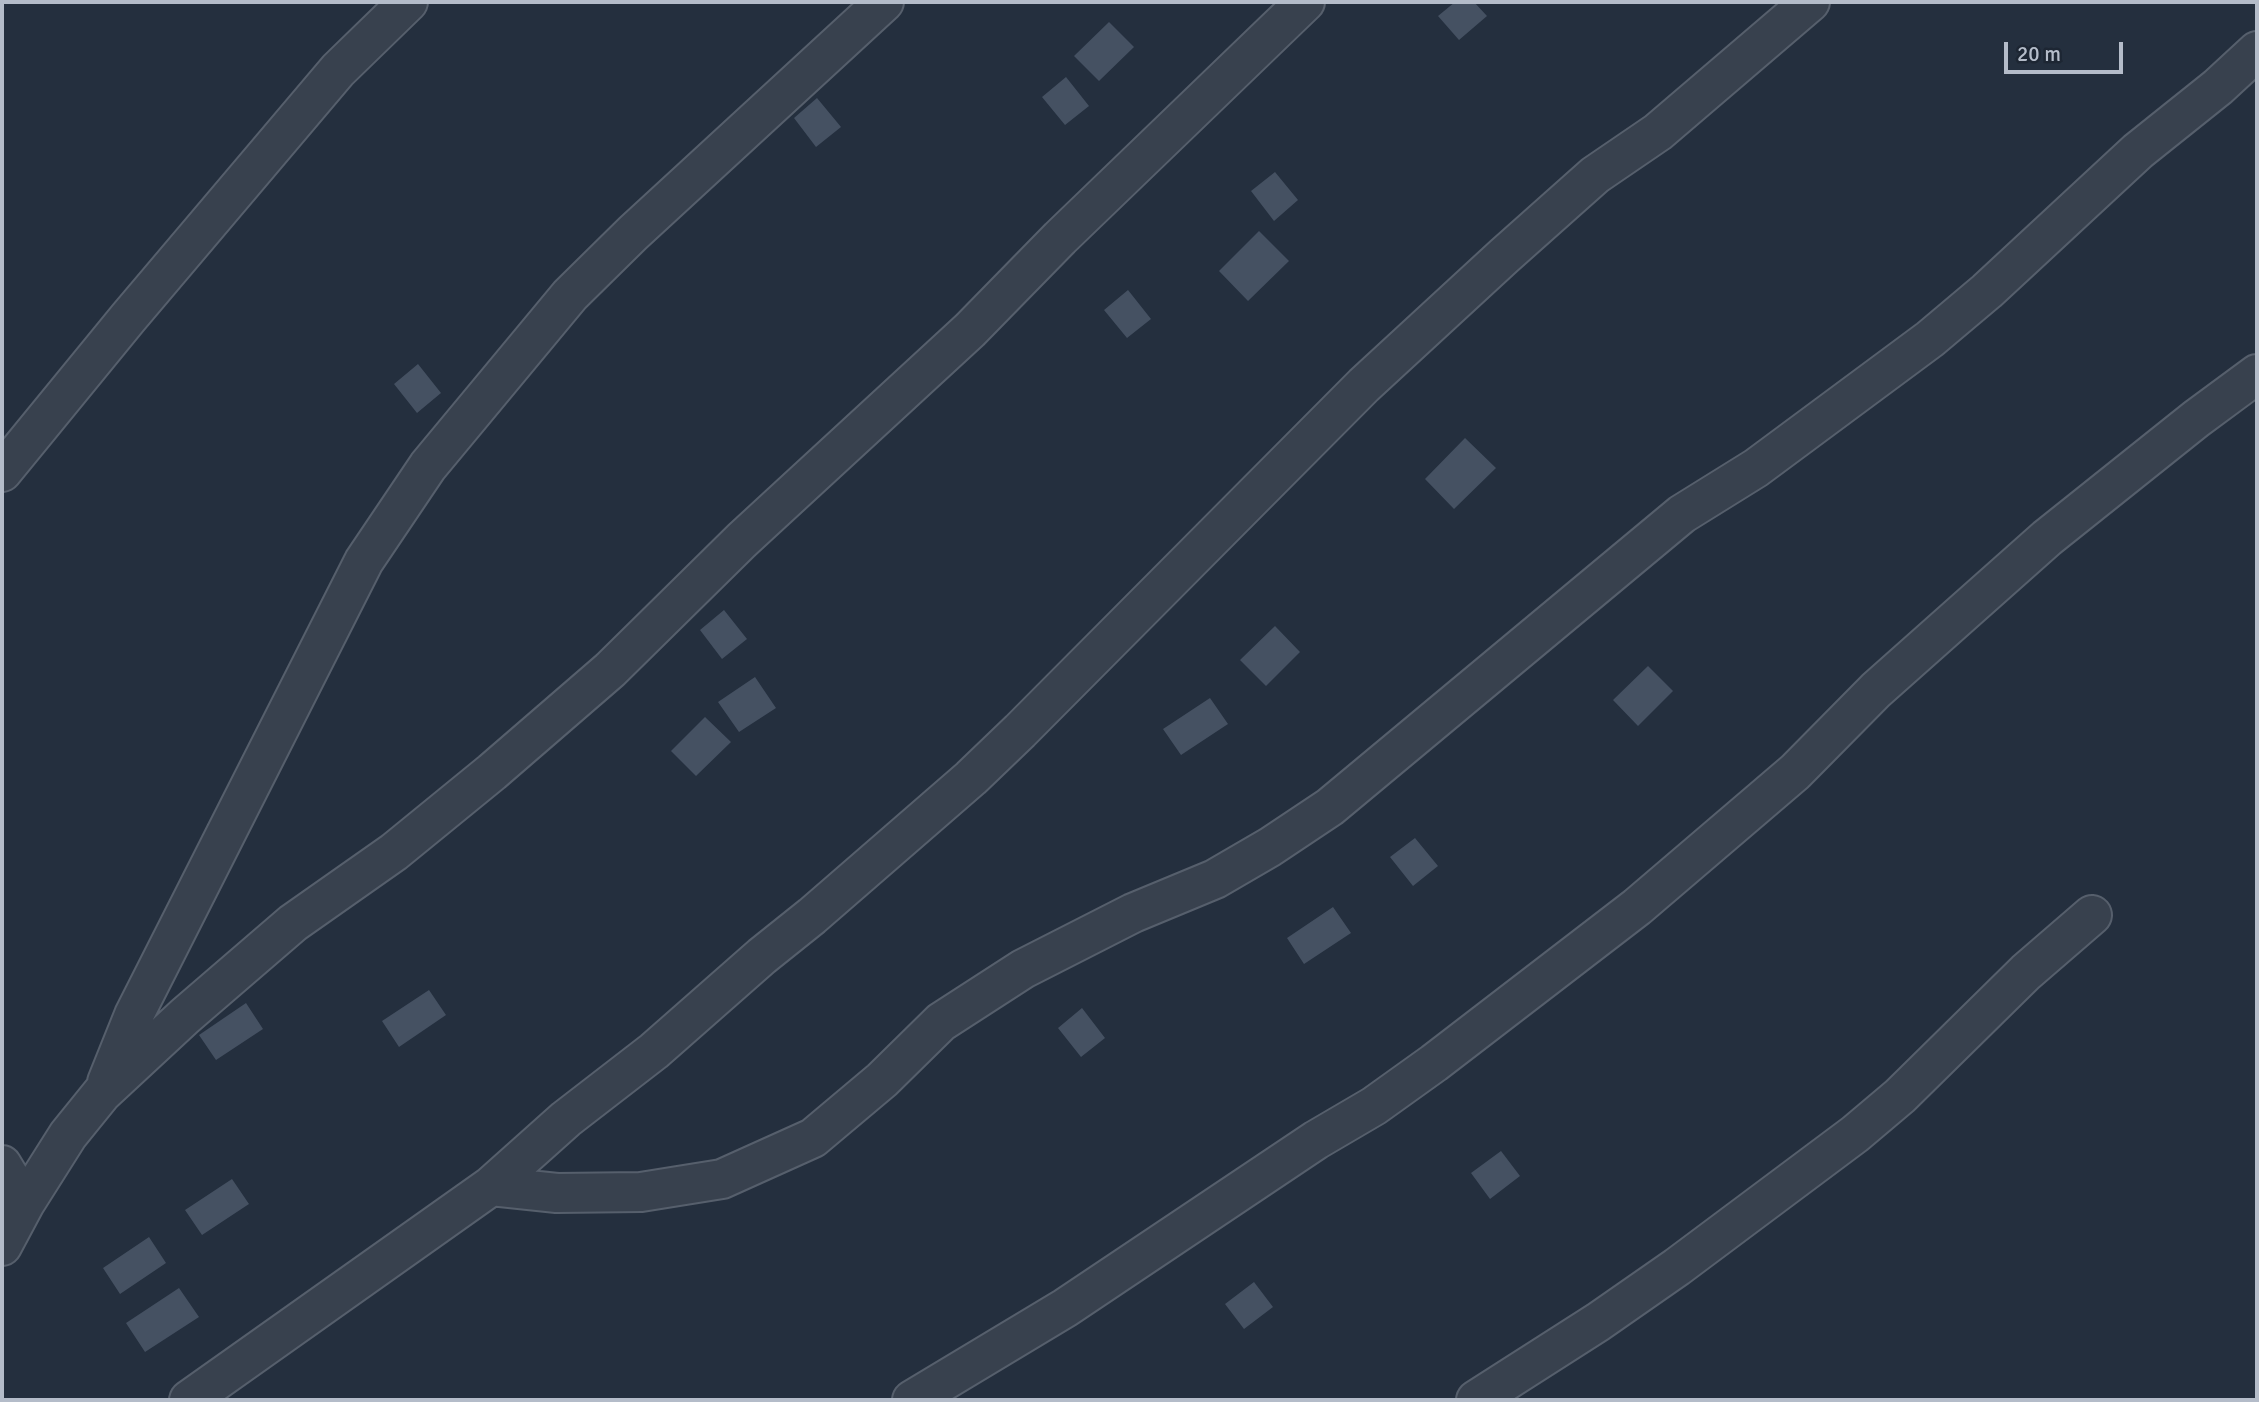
<!DOCTYPE html>
<style>
body{margin:0}
#map{position:relative;width:2259px;height:1402px;overflow:hidden;background:#242f3e;font-family:Signika,sans-serif}
canvas{display:block}
.frame{position:absolute;inset:0;border:4px solid #b4bcc9;pointer-events:none}
.scale{position:absolute;left:2004px;top:42px;width:119px;height:32px;box-sizing:border-box;border:4px solid #b4bcc9;border-top:0;padding-left:9px;font-size:21px;line-height:24px;white-space:nowrap;color:#b4bcc9;-webkit-text-stroke:5px #1d2633;paint-order:stroke}
</style>
<div id="map">
<canvas width="2259" height="1402"></canvas>
<div class="frame"></div>
<div class="scale">20 m</div>
</div>
<script>
const c = document.querySelector('canvas').getContext('2d');
c.lineJoin = 'round';
function fillPath(path, color) { c.fillStyle = color; c.fill(path, 'evenodd'); }
const shape = rows => new Path2D(rows.map(r => 'M' + r).join(''));
function trace(path, color, width, dash) { c.strokeStyle = color; c.lineWidth = width; c.lineCap = dash ? 'butt' : 'round'; c.setLineDash(dash || []); c.stroke(path); }
const building = shape([
 [1455,2,1474,2,1487,16,1459,40,1438,16],
 [1109,22,1134,47,1099,81,1074,56],
 [1066,77,1089,106,1065,125,1042,97],
 [817,98,841,127,816,147,794,118],
 [1275,172,1298,200,1274,221,1251,191],
 [1259,231,1289,261,1248,301,1219,271],
 [1128,290,1151,319,1127,338,1104,310],
 [418,364,441,393,417,413,394,384],
 [1465,438,1496,468,1454,509,1425,479],
 [724,610,747,639,722,659,700,630],
 [1275,626,1300,652,1266,686,1240,660],
 [1648,666,1673,691,1638,726,1613,700],
 [755,677,776,708,739,732,718,702],
 [1210,698,1228,724,1181,755,1163,729],
 [705,717,731,742,696,776,671,751],
 [1415,838,1438,866,1413,886,1390,857],
 [1333,907,1351,933,1304,964,1287,938],
 [429,990,446,1015,399,1047,382,1021],
 [246,1003,263,1029,216,1060,199,1035],
 [1082,1008,1105,1038,1081,1057,1058,1028],
 [1501,1151,1520,1176,1490,1199,1471,1173],
 [232,1179,249,1204,202,1235,185,1210],
 [149,1237,166,1263,120,1294,103,1268],
 [1254,1282,1273,1307,1244,1329,1225,1304],
 [179,1288,199,1317,145,1352,126,1323]
]);
const minor = shape([
 [2,472,128,318,338,70,408,2],
 [107,1082,134,1015,364,561,428,466,570,295,633,233,884,2],
 [2,1165,25,1203],
 [491,1186,557,1193,641,1192,722,1179,813,1138,882,1080,941,1022,1023,969,1133,913,1215,879,1270,847,1330,807,1682,514,1756,468,1930,339,1987,291,2138,151,2218,87,2257,51],
 [2,1246,25,1203,68,1135,102,1093,185,1016,293,923,394,852,492,772,610,670,742,540,970,330,1060,238,1305,2],
 [189,1400,491,1186,566,1119,654,1051,762,956,812,916,971,778,1020,731,1364,385,1504,256,1595,175,1658,132,1810,2],
 [912,1400,1065,1308,1316,1140,1374,1106,1434,1063,1637,907,1795,772,1876,690,2047,538,2196,419,2257,374],
 [1476,1400,1598,1322,1677,1267,1855,1134,1900,1096,2026,972,2092,915]
]);
fillPath(building, '#455162');
trace(minor, '#565f6c', 42);
trace(minor, '#38414e', 38);
</script>
